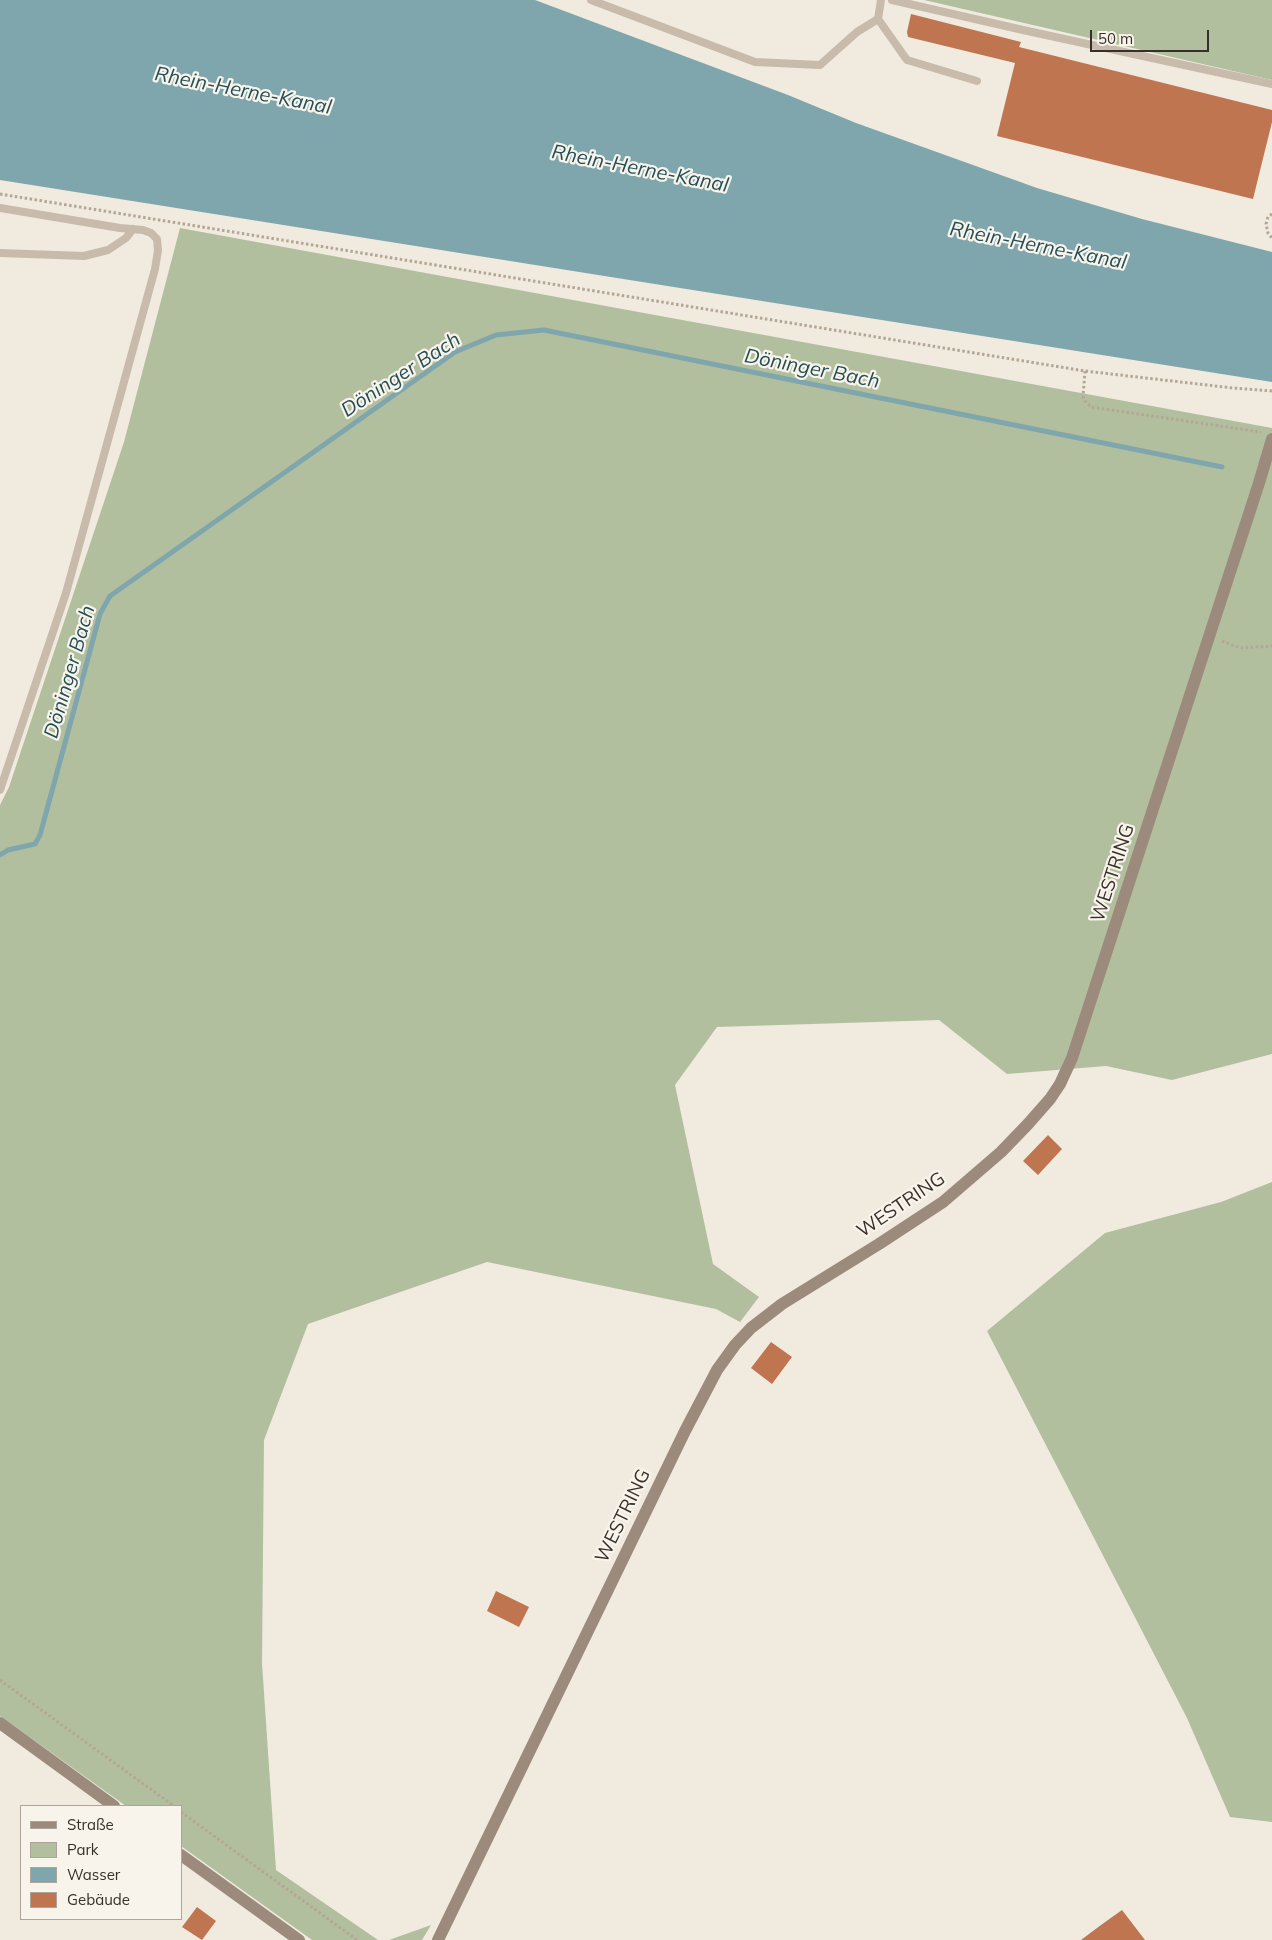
<!DOCTYPE html>
<meta charset="utf-8">
<style>
body{margin:0}
#map{position:relative;width:1272px;height:1940px;overflow:hidden;background:#f1eadf;font-family:Mulish,sans-serif}
canvas{display:block}
.legend{position:absolute;left:20px;top:1805px;width:162px;height:115px;box-sizing:border-box;background:#f9f4eb;border:1px solid #aba59e;margin:0;padding:6px 9px;list-style:none;font-size:15px;color:#372f2a}
.legend li{display:flex;align-items:center;gap:10px;height:25px}
.legend b{width:25px;border:1px solid #aba59e}
.scale{position:absolute;left:1090px;top:30px;width:119px;height:22px;box-sizing:border-box;border:2px solid #372f2a;border-top:0;padding-left:6px;font-size:15px;line-height:18px;white-space:nowrap;color:#372f2a;-webkit-text-stroke:4px #f9f4eb;paint-order:stroke}
</style>
<div id="map">
<canvas width="1272" height="1940"></canvas>
<ul class="legend">
<li><b style="height:6px;background:#9c8b7c"></b>Straße</li>
<li><b style="height:14px;background:#b2bf9f"></b>Park</li>
<li><b style="height:14px;background:#7fa6ac"></b>Wasser</li>
<li><b style="height:14px;background:#be7550"></b>Gebäude</li>
</ul>
<div class="scale">50 m</div>
</div>
<script>
const c = document.querySelector('canvas').getContext('2d');
c.lineJoin = 'round';
function fillPath(path, color) { c.fillStyle = color; c.fill(path, 'evenodd'); }
const shape = rows => new Path2D(rows.map(r => 'M' + r).join(''));
function trace(path, color, width, dash) { c.strokeStyle = color; c.lineWidth = width; c.lineCap = dash ? 'butt' : 'round'; c.setLineDash(dash || []); c.stroke(path); }
function label(font, color, halo, rows, align = 'center') {
  c.font = font + ' Mulish,sans-serif'; c.lineWidth = 4.5; c.setLineDash([]); c.textBaseline = 'middle'; c.strokeStyle = halo; c.fillStyle = color; for (const [text, x, y, turn = 0] of rows) {
    c.save(); c.translate(x, y); c.rotate((+turn || 0) * Math.PI / 180); c.textAlign = isNaN(turn) ? turn : align; if (halo) c.strokeText(text, 0, 0); c.fillText(text, 0, 0); c.restore();
  }
}
const green = shape([
 [924,0,1272,0,1272,80],
 [180,228,1272,428,1272,1054,1172,1080,1106,1066,1007,1074,939,1020,717,1027,675,1085,713,1264,759,1297,740,1322,716,1309,487,1262,308,1324,264,1440,262,1663,276,1870,378,1940,312,1940,181,1846,181,1806,126,1806,0,1716,0,805,9,787,124,442],
 [1272,1182,1272,1822,1230,1817,1187,1718,987,1331,1105,1233,1221,1202],
 [431,1925,422,1940,389,1940]
]);
const water = shape([
 [0,0,535,0,788,95,856,123,1037,188,1142,219,1272,252,1272,382,0,180]
]);
const stream = shape([
 [0,855,8,850,35,844,40,835,100,614,110,596,455,352,496,335,544,330,1222,467]
]);
const building = shape([
 [911,14,1021,42,1019,47,1272,110,1272,122,1253,199,997,136,1015,63,908,37,907,32],
 [1048,1135,1062,1149,1038,1175,1023,1161],
 [771,1342,792,1357,772,1384,751,1368],
 [496,1591,529,1607,519,1627,487,1611],
 [197,1907,216,1921,202,1940,182,1927],
 [1122,1910,1145,1940,1081,1940,1101,1925]
]);
const path = shape([
 [0,194,1085,371,1233,388,1272,391],
 [1272,214,1268,217,1266,224,1268,233,1272,238],
 [1085,371,1083,396,1084,400,1091,407,1261,432],
 [1222,641,1240,648,1272,646],
 [0,1680,174,1806],
 [181,1812,357,1940]
]);
const service = shape([
 [591,0,755,62,820,65,857,32,878,19],
 [881,0,878,19,907,60,977,81],
 [892,0,1023,30,1272,84],
 [0,208,120,228,143,230,151,233,157,239,158,250,155,269,66,593,0,790],
 [0,253,84,256,108,250,126,238,133,229]
]);
const secondary = shape([
 [0,1723,114,1806],
 [181,1855,299,1940],
 [438,1940,685,1431,717,1370,735,1345,751,1328,782,1304,879,1244,943,1202,1001,1152,1028,1124,1050,1099,1060,1084,1072,1058,1259,483,1272,439]
]);
const streetNames = [
 ["WESTRING",1113,873,-72],
 ["WESTRING",901,1205,-34],
 ["WESTRING",623,1516,-64]
];
const waterNames = [
 ["Rhein-Herne-Kanal",243,91,11],
 ["Rhein-Herne-Kanal",640,169,11],
 ["Rhein-Herne-Kanal",1038,246,11],
 ["Döninger Bach",812,369,11],
 ["Döninger Bach",401,375,-33],
 ["Döninger Bach",70,672,-74]
];
fillPath(green, '#b2bf9f');
fillPath(water, '#7fa6ac');
trace(stream, '#7fa6ac', 5);
fillPath(building, '#be7550');
trace(path, '#b4a695', 3, [2.5, 2.5]);
trace(service, '#c9bbab', 8);
trace(secondary, '#9c8b7c', 12);
label('19px', '#372f2a', '#f9f4eb', streetNames);
label('italic 20px', '#224e56', '#f9f4eb', waterNames);
</script>
